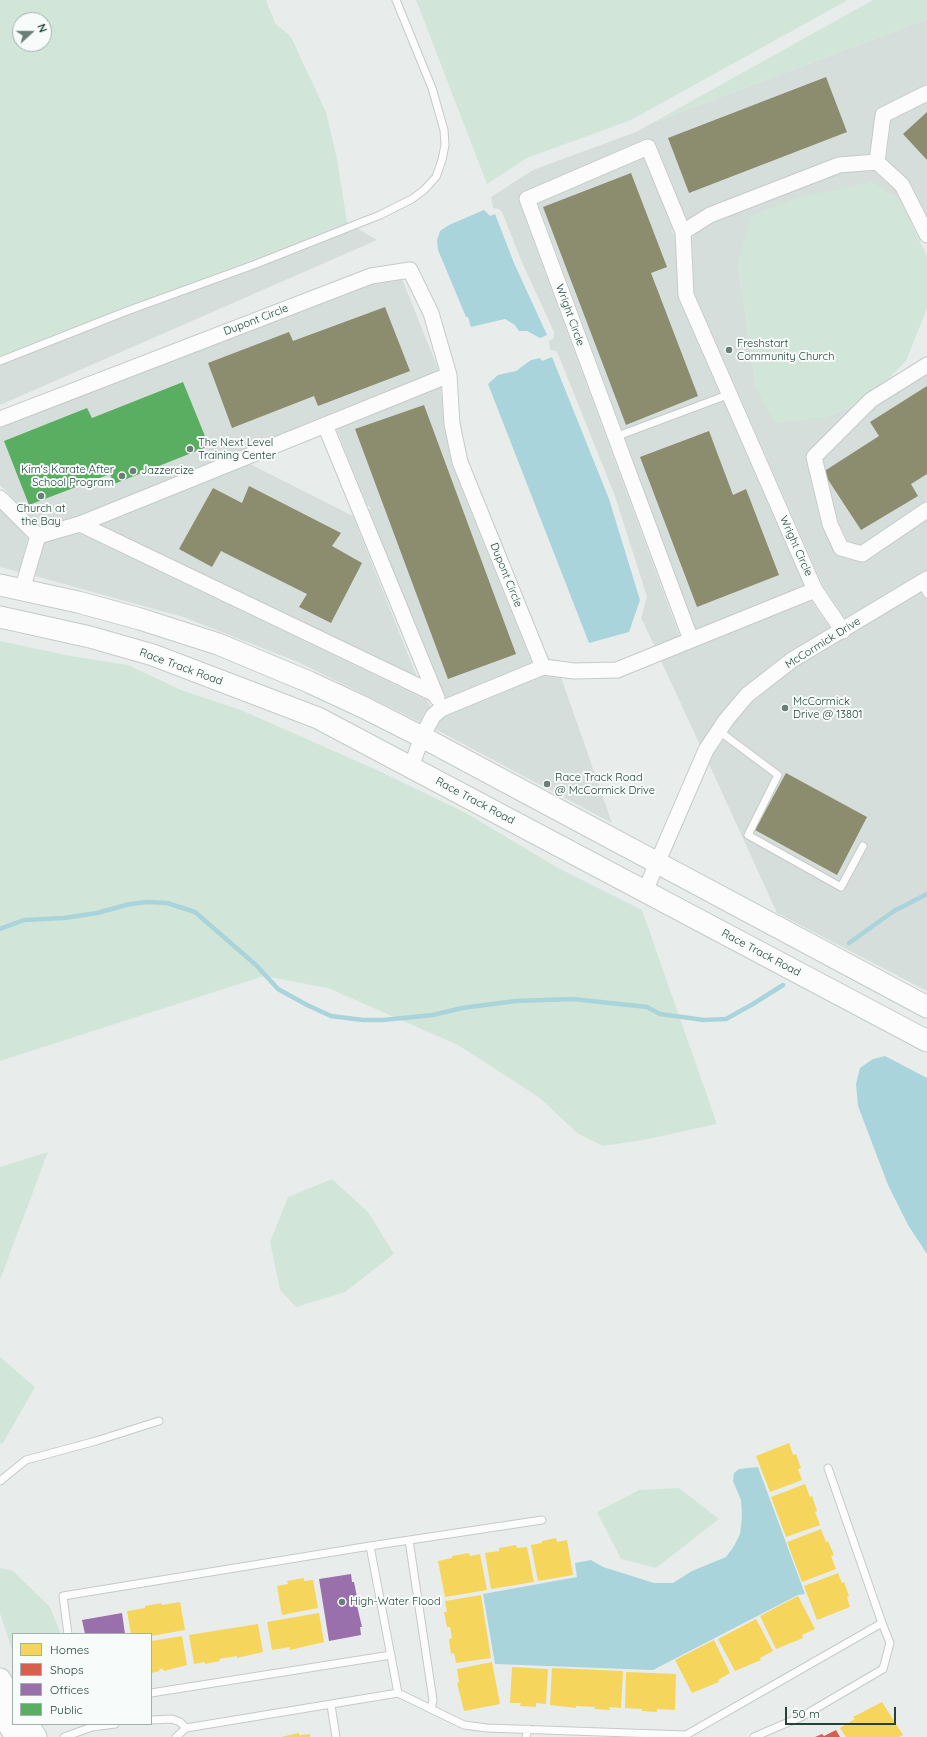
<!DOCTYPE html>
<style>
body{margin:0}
#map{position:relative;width:927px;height:1737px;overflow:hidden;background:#e8edeb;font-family:Quicksand,sans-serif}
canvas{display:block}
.legend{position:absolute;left:12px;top:1633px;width:140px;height:92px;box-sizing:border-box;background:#f7fbf9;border:1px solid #a3b1ad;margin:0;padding:5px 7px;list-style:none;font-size:12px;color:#24423a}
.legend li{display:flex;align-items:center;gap:8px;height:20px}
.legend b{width:20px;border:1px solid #a3b1ad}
.north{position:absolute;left:12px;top:12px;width:40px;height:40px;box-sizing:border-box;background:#f7fbf9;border:1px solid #a3b1ad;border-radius:50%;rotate:69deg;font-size:11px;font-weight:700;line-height:16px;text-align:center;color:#24423a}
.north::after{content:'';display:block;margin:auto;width:14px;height:18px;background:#697e78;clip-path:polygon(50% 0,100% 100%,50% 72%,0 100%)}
.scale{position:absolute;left:785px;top:1707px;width:111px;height:18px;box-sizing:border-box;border:2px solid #24423a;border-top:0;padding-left:5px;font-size:12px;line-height:14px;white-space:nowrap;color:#24423a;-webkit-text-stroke:3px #f7fbf9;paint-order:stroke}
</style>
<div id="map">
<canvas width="927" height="1737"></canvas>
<ul class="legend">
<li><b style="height:11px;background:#f6d55c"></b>Homes</li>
<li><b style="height:11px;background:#d6604d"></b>Shops</li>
<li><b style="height:11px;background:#9970ab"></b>Offices</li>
<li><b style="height:11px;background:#5aae61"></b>Public</li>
</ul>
<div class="north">N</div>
<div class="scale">50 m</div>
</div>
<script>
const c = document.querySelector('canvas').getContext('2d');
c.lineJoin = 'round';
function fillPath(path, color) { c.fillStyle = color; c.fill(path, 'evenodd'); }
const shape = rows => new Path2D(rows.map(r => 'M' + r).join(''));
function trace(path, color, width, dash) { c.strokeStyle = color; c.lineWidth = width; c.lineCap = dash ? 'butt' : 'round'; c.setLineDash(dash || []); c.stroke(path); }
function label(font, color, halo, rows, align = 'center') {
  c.font = font + ' Quicksand,sans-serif'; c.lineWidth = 4; c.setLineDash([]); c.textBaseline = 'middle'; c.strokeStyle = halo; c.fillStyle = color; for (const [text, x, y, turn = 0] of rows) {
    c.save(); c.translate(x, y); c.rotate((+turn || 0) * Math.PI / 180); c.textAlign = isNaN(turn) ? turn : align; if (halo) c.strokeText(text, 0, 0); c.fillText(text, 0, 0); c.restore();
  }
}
const built = shape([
 [927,19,927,84,879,108,875,115,870,155,836,158,708,207,687,220,656,144,645,139,524,192,519,202,680,637,655,647,641,618,647,597,615,496,558,354,556,351,550,350,549,341,554,338,554,332,521,260,502,212,499,209,493,208,491,197,533,170,636,132,654,122],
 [927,101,927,216,910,182,886,159,891,120],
 [643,157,673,230,671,231,675,235,678,298,804,586,696,630,538,203],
 [873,170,895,190,900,200,870,182,738,263,756,388,823,418,855,405,808,452,806,460,822,526,834,552,838,556,859,562,867,560,927,519,927,570,846,620,823,586,694,292,692,237,714,221,840,172],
 [347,222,377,240,0,405,0,360],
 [402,279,439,371,314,420,252,447,249,445,246,449,78,517,41,527,0,485,0,427,373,284],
 [927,374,927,500,861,546,848,542,838,521,823,459,877,405],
 [441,387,444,426,452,465,532,663,445,699,369,511,371,508,367,505,336,428],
 [250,464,353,516,417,677,99,524],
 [0,509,28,538,19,572,0,567],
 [79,533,427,700,431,707,425,713,420,722,298,662,183,617,35,576,44,542],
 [927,588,927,991,777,913,709,764,714,753,733,724,753,701,797,666],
 [811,600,831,629,787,654,742,690,719,716,700,745,661,661],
 [544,675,561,677,612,823,435,729,440,720,445,715]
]);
const green = shape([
 [0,0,266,0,275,23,291,37,326,112,337,159,347,222,0,360],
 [20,20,44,20,44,44,20,44],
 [416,0,848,0,631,120,527,158,487,184],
 [873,0,927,0,927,19,654,122],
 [871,182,900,200,927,256,927,308,924,316,906,361,885,382,867,393,855,405,823,418,775,423,756,388,738,263,751,216,799,197],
 [0,641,70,656,128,665,181,690,241,710,379,771,466,813,560,869,642,910,717,1124,643,1140,603,1146,577,1133,540,1098,458,1045,328,988,264,976,0,1061],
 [48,1152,0,1280,0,1167],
 [332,1179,368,1212,394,1254,345,1292,296,1307,280,1290,270,1242,288,1197],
 [0,1357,35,1387,3,1443,0,1444],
 [679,1488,719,1519,656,1568,621,1559,597,1512,639,1490],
 [0,1568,13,1571,50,1607,61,1634,13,1634,13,1653,0,1613]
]);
const water = shape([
 [484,210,490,216,495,214,514,263,547,335,540,338,527,331,519,331,515,325,505,319,471,327,468,317,466,317,438,250,437,240,440,231,449,225],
 [552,357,609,499,640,600,629,632,589,643,488,384,498,375,516,371,531,360,540,358,542,361],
 [885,1056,927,1078,927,1254,908,1225,888,1185,858,1106,856,1084,860,1068,873,1059],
 [758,1467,805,1594,798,1595,653,1670,495,1664,483,1594,577,1577,575,1563,591,1560,603,1567,654,1583,673,1583,692,1571,726,1557,734,1546,740,1534,742,1517,741,1500,733,1481,734,1473,739,1469]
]);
const homes = shape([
 [789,1443,793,1455,796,1454,801,1468,798,1469,802,1480,770,1492,756,1456],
 [805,1484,810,1497,812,1496,817,1511,815,1512,820,1525,786,1537,771,1497],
 [821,1529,826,1542,828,1541,834,1555,831,1556,836,1569,802,1582,787,1542],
 [556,1538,557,1542,567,1540,573,1575,538,1581,531,1545,542,1543,542,1541],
 [516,1545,517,1548,527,1547,534,1582,491,1589,485,1553,499,1551,499,1548],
 [469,1553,470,1556,480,1554,487,1590,445,1597,438,1561,452,1558,452,1556],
 [838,1573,842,1583,844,1582,849,1596,847,1597,850,1607,817,1620,804,1586],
 [304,1578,304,1581,313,1580,318,1608,282,1615,277,1586,288,1584,287,1581],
 [481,1595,491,1658,456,1663,454,1653,451,1654,449,1639,452,1638,450,1627,447,1627,444,1612,447,1612,445,1601],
 [798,1596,815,1629,802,1635,803,1638,776,1649,760,1616],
 [180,1602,185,1630,151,1636,151,1634,131,1634,127,1611,145,1608,145,1606,161,1603,162,1605],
 [319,1613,324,1642,290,1650,290,1647,272,1650,267,1622],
 [756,1619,773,1651,760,1658,761,1660,735,1671,718,1639],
 [258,1624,263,1652,237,1658,237,1656,219,1659,220,1661,205,1664,205,1662,194,1664,189,1635],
 [182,1636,187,1665,164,1671,163,1669,159,1669,160,1671,151,1673,151,1641],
 [714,1640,730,1673,718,1680,719,1682,692,1693,675,1660],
 [492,1662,500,1704,464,1711,457,1683,459,1682,457,1669],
 [512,1667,548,1669,546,1704,536,1703,536,1707,520,1706,521,1703,510,1703],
 [552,1668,623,1671,621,1708,609,1707,610,1710,595,1709,595,1707,576,1706,576,1708,550,1705],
 [626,1672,676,1674,675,1710,657,1709,657,1712,642,1711,642,1709,625,1708],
 [882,1702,903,1735,899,1737,846,1737,840,1728,855,1719,853,1717],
 [299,1733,299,1735,310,1734,310,1737,281,1737]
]);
const shops = shape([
 [836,1730,840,1737,815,1737,822,1734,824,1736]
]);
const offices = shape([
 [351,1574,352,1582,354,1582,357,1597,355,1597,362,1627,360,1627,361,1635,329,1641,319,1579],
 [122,1613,125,1634,85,1634,82,1620]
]);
const public = shape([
 [183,382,209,446,114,484,110,474,29,505,4,441,87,408,92,418]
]);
const industry = shape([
 [826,77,847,132,689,193,668,138],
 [927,112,927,160,903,134],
 [631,173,667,267,651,273,698,396,626,425,543,207],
 [385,307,410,371,318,406,314,396,232,428,208,363,289,332,293,341],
 [927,386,927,474,911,484,918,496,861,530,823,472,879,436,870,422],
 [424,405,516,654,448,679,355,429],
 [709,431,733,495,746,489,779,575,697,607,640,457],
 [249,486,341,533,332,546,362,563,331,623,299,607,307,594,221,551,212,567,179,549,213,488,242,503],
 [786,773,867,817,837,875,755,830]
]);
const stream = shape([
 [0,929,24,920,64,918,97,913,130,904,148,902,167,903,195,912,256,965,278,989,307,1005,331,1016,363,1020,383,1020,433,1015,462,1008,516,1001,573,999,647,1007,660,1014,704,1020,726,1019,753,1004,783,985],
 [849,943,894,911,927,894]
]);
const service = shape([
 [0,361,127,311,256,264,380,215,412,199,424,190,436,177,442,160,445,145,444,130,432,88,396,0],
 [615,437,730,394],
 [921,582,927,594],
 [719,731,778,775,748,835,841,887,863,846],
 [0,1481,26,1460,96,1441,159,1421],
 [409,1540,433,1700,431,1709],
 [370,1546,542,1520],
 [68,1634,63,1596,370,1546,398,1693],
 [151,1693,391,1655],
 [331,1705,336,1737],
 [151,1720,172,1719,180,1722,186,1728],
 [64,1737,92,1727,115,1724],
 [176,1737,186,1728,398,1693,464,1725,487,1728,686,1735,882,1623,828,1468],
 [526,1737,528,1729],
 [754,1737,803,1716,883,1669,890,1643,882,1623]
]);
const minor = shape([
 [877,162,883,115,927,93],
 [683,232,710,215,839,165,877,162,902,185,927,235],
 [927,365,871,400,814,457,830,524,841,548,862,554,927,510],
 [0,419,371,276,410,270,431,313,449,375,452,424,460,462,543,667,441,709,433,716,422,737,411,767],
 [325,425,437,698],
 [0,498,38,536,22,590],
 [80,524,435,694],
 [38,536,80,524,449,375],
 [691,640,527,199,648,147,683,232,686,295,815,590,843,631],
 [543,667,574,671,617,670,815,590],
 [645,891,706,750,726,720,747,695,792,660,927,579]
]);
const secondary = shape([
 [0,585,78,602,140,619,218,644,309,682,365,708,422,737,927,1007],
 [0,617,90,637,153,655,318,718,927,1041],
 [0,1679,13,1701],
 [0,1711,16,1737],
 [28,1724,36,1737]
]);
const markers = [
 [729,350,4,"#697e78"],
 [190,449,4,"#697e78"],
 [133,471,4,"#697e78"],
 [122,476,4,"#697e78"],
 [41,496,4,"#697e78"],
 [785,708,4,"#697e78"],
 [547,784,4,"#697e78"],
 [342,1602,4,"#697e78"]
];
const streetNames = [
 ["Wright Circle",570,315,70],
 ["Dupont Circle",256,320,-21],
 ["Wright Circle",796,546,66],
 ["Dupont Circle",506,575,68],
 ["McCormick Drive",823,643,-32],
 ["Race Track Road",181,667,20],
 ["Race Track Road",475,801,28],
 ["Race Track Road",761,953,28]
];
const poiNames = [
 ["Freshstart",737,344],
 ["Community Church",737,357],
 ["The Next Level",198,443],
 ["Training Center",198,456],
 ["Kim's Karate After",114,470,"right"],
 ["School Program",114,483,"right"],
 ["Jazzercize",141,471],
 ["Church at",41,509,"center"],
 ["the Bay",41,522,"center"],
 ["McCormick",793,702],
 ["Drive @ 13801",793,715],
 ["Race Track Road",555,778],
 ["@ McCormick Drive",555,791],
 ["High-Water Flood",350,1602]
];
fillPath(built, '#d6dedb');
fillPath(green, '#d1e6d8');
fillPath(water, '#a9d4db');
fillPath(homes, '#f6d55c');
fillPath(shops, '#d6604d');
fillPath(offices, '#9970ab');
fillPath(public, '#5aae61');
fillPath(industry, '#8c8c6e');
trace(stream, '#a9d4db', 4.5);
trace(service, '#c5cac8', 9);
trace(minor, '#c5cac8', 17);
trace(secondary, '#c3cbc8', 23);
trace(service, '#fcfcfc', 7);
trace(minor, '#fcfcfc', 15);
trace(secondary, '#fcfcfc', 21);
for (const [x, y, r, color] of markers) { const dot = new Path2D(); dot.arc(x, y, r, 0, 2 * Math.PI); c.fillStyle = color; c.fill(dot); trace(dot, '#f7fbf9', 1.5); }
label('11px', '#24423a', '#f7fbf9', streetNames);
label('11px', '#24423a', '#f7fbf9', poiNames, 'left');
</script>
